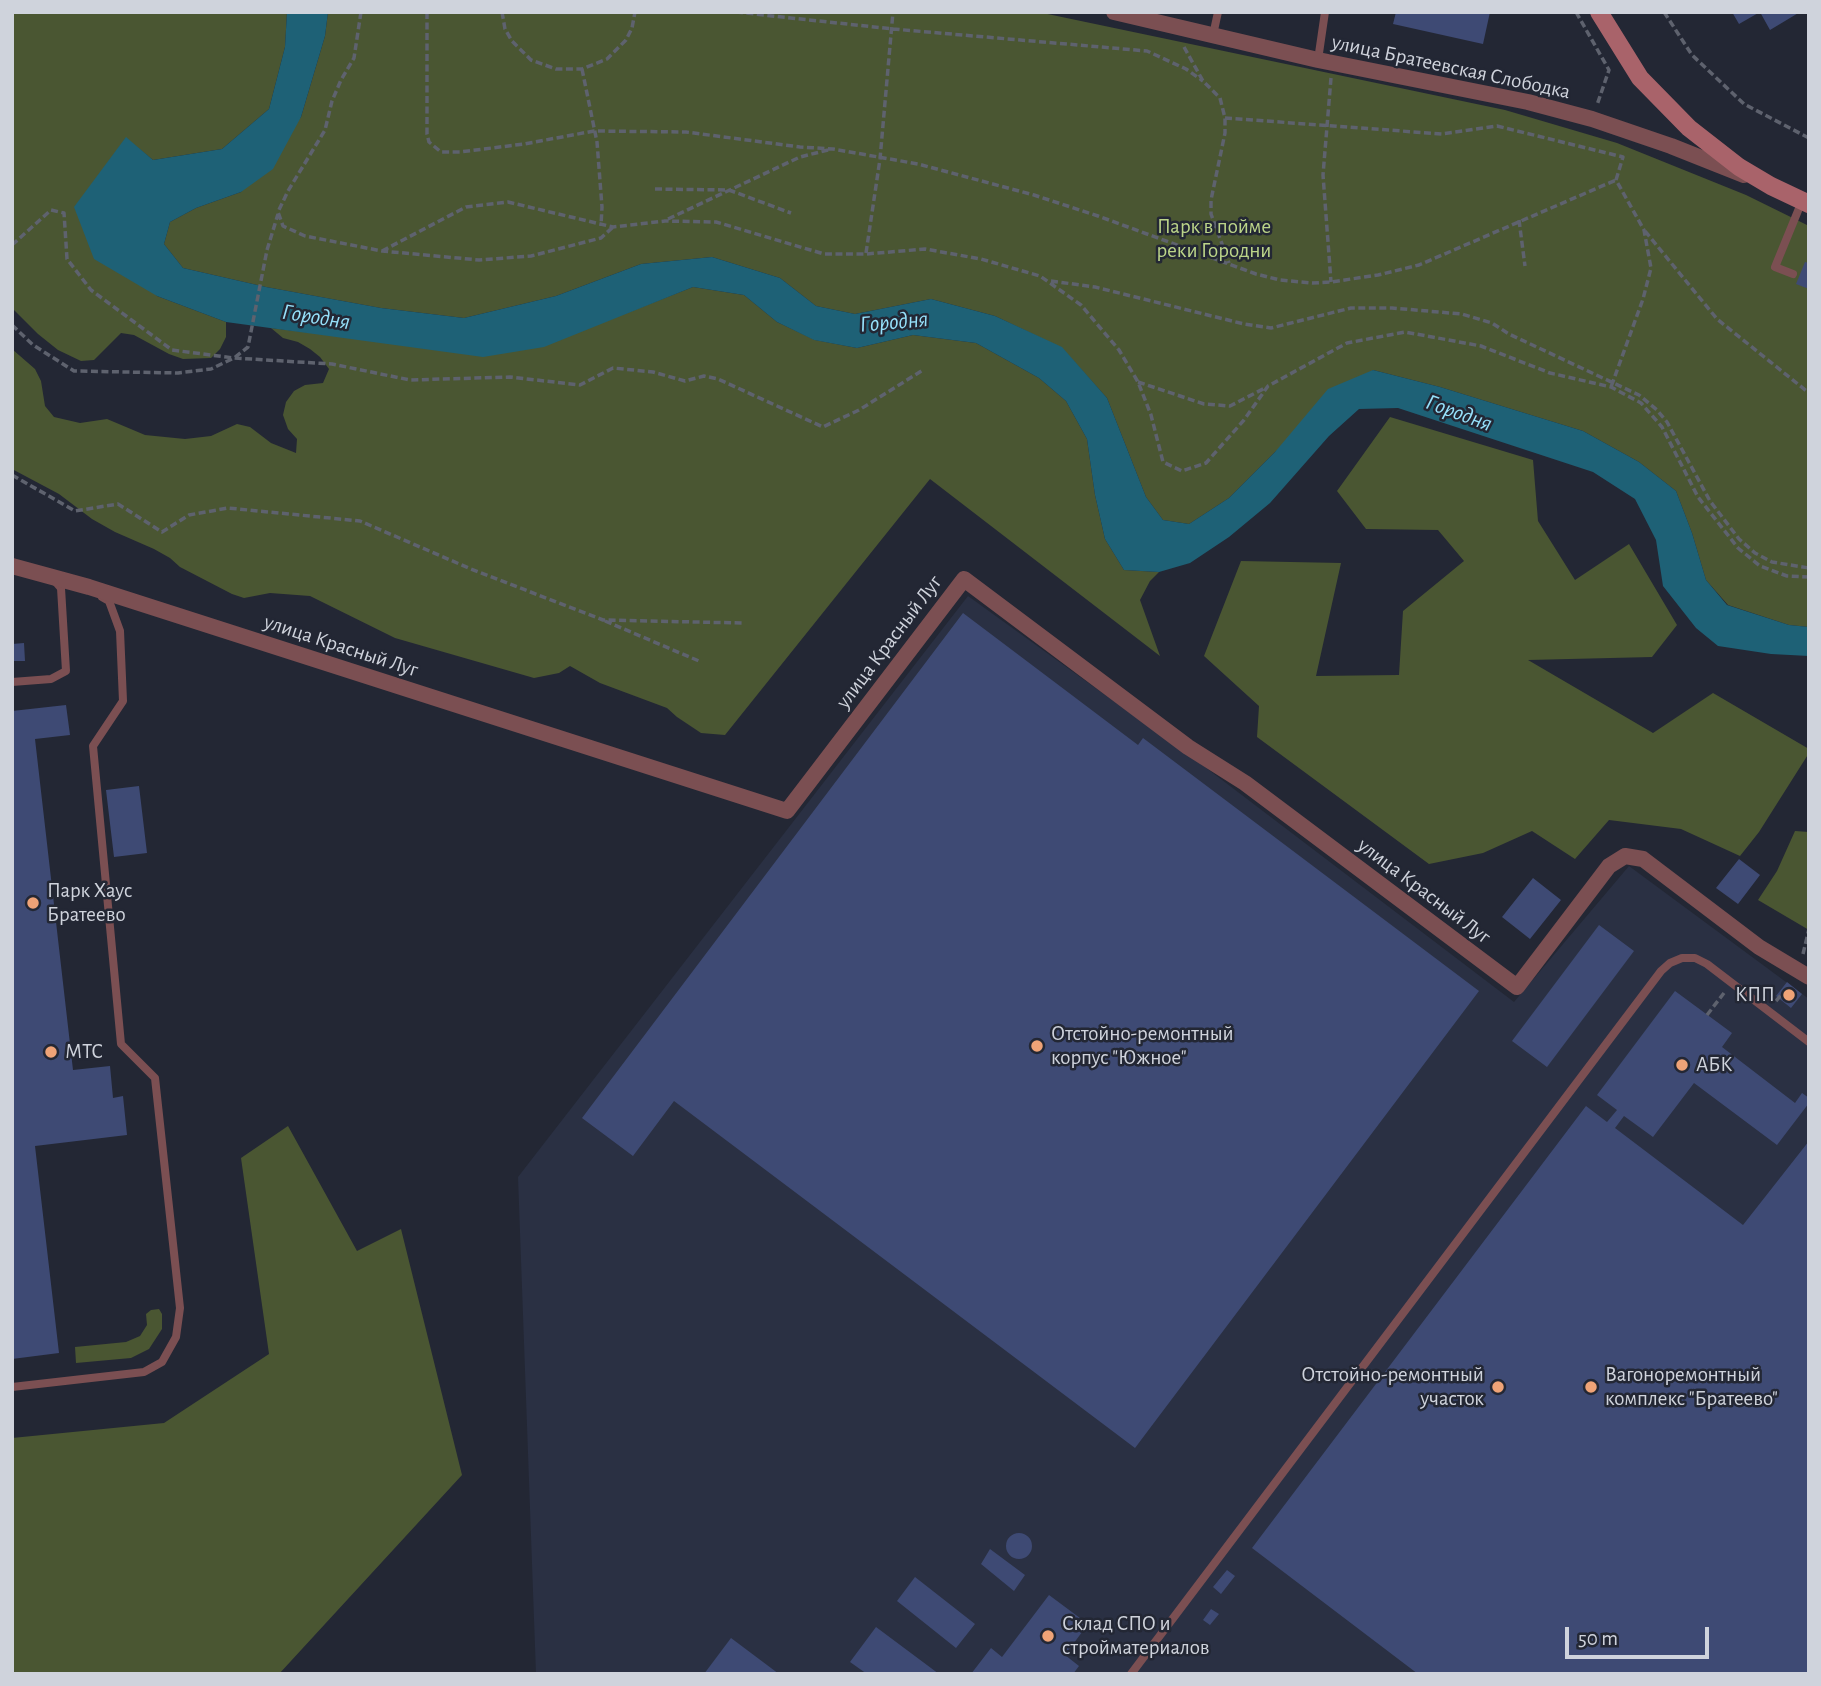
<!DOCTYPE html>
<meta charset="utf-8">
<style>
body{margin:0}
#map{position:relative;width:1821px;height:1686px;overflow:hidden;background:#232734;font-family:"Alegreya Sans",sans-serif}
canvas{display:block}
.frame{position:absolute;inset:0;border:14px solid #cfd3dc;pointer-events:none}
.scale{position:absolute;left:1565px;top:1627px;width:144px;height:32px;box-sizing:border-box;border:4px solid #cfd3dc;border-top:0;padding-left:9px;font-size:21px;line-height:24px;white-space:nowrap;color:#cfd3dc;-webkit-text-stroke:5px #232734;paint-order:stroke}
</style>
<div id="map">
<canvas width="1821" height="1686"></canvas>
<div class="frame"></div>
<div class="scale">50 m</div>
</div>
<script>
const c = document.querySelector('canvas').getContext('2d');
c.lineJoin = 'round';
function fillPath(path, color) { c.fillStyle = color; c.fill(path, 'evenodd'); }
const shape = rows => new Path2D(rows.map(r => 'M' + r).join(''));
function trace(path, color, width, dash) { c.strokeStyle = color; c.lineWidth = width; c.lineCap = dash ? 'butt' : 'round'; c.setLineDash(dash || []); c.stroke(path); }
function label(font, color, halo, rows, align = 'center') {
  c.font = font + ' "Alegreya Sans",sans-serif'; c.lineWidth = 5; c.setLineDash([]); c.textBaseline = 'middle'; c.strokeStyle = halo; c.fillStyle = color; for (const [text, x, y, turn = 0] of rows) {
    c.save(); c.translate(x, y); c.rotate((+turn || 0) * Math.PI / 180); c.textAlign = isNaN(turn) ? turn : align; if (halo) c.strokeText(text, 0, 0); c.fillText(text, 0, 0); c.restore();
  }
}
const built = shape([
 [968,596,1205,767,1514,1002,1629,866,1809,999,1809,1674,536,1674,518,1177]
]);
const green = shape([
 [12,12,287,12,285,47,269,109,222,149,153,160,126,138,75,207,157,296,226,322,226,337,220,349,211,358,183,359,169,354,134,335,121,333,94,360,81,361,58,350,38,334,12,308],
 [328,12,1038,12,1505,110,1617,143,1746,195,1809,226,1809,627,1789,625,1728,605,1706,580,1692,533,1676,491,1639,462,1583,431,1440,387,1373,370,1275,452,1229,498,1189,524,1163,520,1146,497,1107,398,1062,348,995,316,931,299,855,314,816,306,780,278,712,257,641,264,556,296,464,318,381,308,266,287,183,268,164,244,170,222,196,208,241,192,301,117,325,36],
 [693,287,744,295,777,322,815,340,857,348,913,335,976,343,1039,378,1066,401,1087,439,1095,495,1105,539,1124,570,1159,572,1150,581,1140,600,1160,656,930,479,725,735,701,733,677,717,667,708,600,683,570,666,559,673,534,678,395,638,310,596,270,593,244,598,232,594,180,567,170,558,154,549,115,532,92,519,59,494,12,469,12,349,35,369,41,381,45,406,54,417,80,423,107,419,145,435,185,439,211,436,237,424,250,427,271,443,296,453,297,439,288,429,283,415,286,402,294,391,305,385,323,383,329,369,320,357,310,349,298,342,283,338,271,328,372,340,624,314],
 [1390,417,1533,460,1538,521,1575,580,1629,544,1677,625,1652,657,1528,660,1653,733,1713,693,1809,749,1809,753,1759,832,1740,856,1681,829,1609,820,1575,859,1532,831,1483,853,1429,864,1257,737,1259,706,1204,656,1241,561,1341,563,1316,676,1399,675,1403,611,1464,561,1438,530,1366,529,1337,491],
 [1795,831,1809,832,1809,930,1758,900,1777,871],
 [288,1126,357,1251,401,1229,462,1475,279,1674,12,1674,12,1438,164,1423,269,1354,241,1158],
 [159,1309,162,1314,162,1329,149,1349,131,1358,76,1363,75,1347,126,1342,140,1336,147,1325,146,1314,151,1310]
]);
const water = shape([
 [287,12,328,12,325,36,301,117,273,169,241,192,196,208,170,222,164,244,183,268,266,287,381,308,464,318,556,296,641,264,712,257,780,278,816,306,855,314,931,299,995,316,1062,347,1107,398,1146,497,1163,520,1189,524,1229,498,1275,452,1328,389,1373,370,1440,387,1583,431,1639,462,1676,491,1692,533,1706,580,1727,605,1789,625,1809,627,1809,656,1771,654,1718,646,1696,628,1663,586,1656,540,1635,499,1593,472,1398,408,1359,409,1329,436,1270,503,1229,537,1190,563,1159,572,1124,570,1105,539,1095,495,1087,439,1066,401,1039,378,976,343,913,335,857,348,814,340,777,322,744,295,693,287,544,347,483,357,226,322,157,296,94,259,74,207,126,137,153,160,222,149,269,109,285,47]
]);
const building = shape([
 [1396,12,1490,12,1483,44,1393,24],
 [1732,12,1800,12,1770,30,1760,12,1739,24],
 [1805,262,1809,263,1809,289,1796,284],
 [963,613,1138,745,1143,738,1479,991,1135,1448,674,1101,633,1156,582,1118],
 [24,643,25,661,12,661,12,644],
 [66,705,70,735,35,739,73,1070,110,1066,113,1098,123,1096,127,1135,35,1146,59,1353,12,1359,12,711],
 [139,786,147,853,114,857,106,790],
 [1739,859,1760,875,1738,904,1716,888],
 [1533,878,1561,900,1530,939,1502,917],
 [1599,925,1634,951,1547,1067,1512,1041],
 [1787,982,1802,994,1791,1008,1776,996],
 [1675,991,1732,1033,1722,1047,1795,1103,1802,1093,1809,1098,1809,1103,1777,1145,1694,1083,1653,1137,1624,1116,1615,1128,1743,1225,1809,1141,1809,1674,1418,1674,1252,1548,1586,1106,1607,1122,1617,1110,1597,1095],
 '1006 1546a13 13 0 1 1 26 0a13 13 0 1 1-26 0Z',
 [990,1549,1025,1575,1014,1591,981,1564],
 [1227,1570,1235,1576,1221,1594,1213,1587],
 [915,1577,975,1624,956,1648,897,1601],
 [1049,1595,1088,1624,1065,1655,1079,1666,1073,1674,971,1674,991,1648,1002,1657],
 [1211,1609,1219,1614,1210,1625,1203,1620],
 [876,1627,939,1674,867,1674,850,1662],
 [731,1638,779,1674,704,1674]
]);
const path = shape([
 [361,12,354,58,341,80,332,101,325,130,288,191,278,212,283,226,305,236,382,251,479,260,531,256,601,238,613,227],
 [427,12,427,134,429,142,441,152,460,152,524,144,594,131,686,132,800,147,833,149,918,164,1034,195,1098,216,1256,274,1280,280,1312,283,1331,282,1378,275,1419,265,1616,180],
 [502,12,505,29,512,41,531,60,556,69,582,69,607,59,626,40,632,28,635,12],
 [736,12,893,29,1147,51,1186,69,1203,81],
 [1576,12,1609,70,1597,105],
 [1664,12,1692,55,1744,104,1809,138],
 [1184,47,1203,81,1220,98,1225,118,1225,133,1211,200,1211,214,1229,263],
 [582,69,597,142,602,207,601,226],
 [1331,78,1323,175,1331,282],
 [1225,118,1442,134,1497,126,1623,157,1616,180,1644,230,1651,268,1643,299,1611,387],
 [655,189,729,190,791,213],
 [668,219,800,157,828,150],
 [1519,220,1525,266],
 [1645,231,1717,319,1809,393],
 [12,245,51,210,64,213,67,259,91,290,172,350,234,358,332,364,410,380,510,377,580,385,613,368,653,372,685,381,704,376,718,379,823,427,859,410,923,370],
 [382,251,466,207,508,202,613,227,665,221,716,222,824,254,866,254,925,249,981,259,1040,276,1081,305,1119,350,1138,382,1151,415,1163,462,1182,471,1206,463,1244,420,1268,386,1347,343,1405,332,1481,346,1550,373,1611,387,1641,403,1662,427,1698,497,1738,548,1760,566,1787,576,1809,577],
 [866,253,880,159,893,12],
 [1051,281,1095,287,1244,324,1271,328,1351,308,1392,308,1462,314,1492,323,1509,334,1639,395,1657,410,1667,422,1710,501,1739,539,1755,553,1772,562,1809,568],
 [12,325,33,345,74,371,178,373,211,369,234,358,248,347,267,250,278,214],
 [1138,382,1204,404,1230,406,1265,388],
 [12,475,75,511,118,504,162,532,189,515,228,508,360,521,471,569,603,620,742,623],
 [605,621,699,661],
 [1803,954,1809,929],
 [1776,1001,1789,986],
 [1707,1015,1724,993]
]);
const lane = shape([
 [1213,35,1218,12],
 [1318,60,1325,12],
 [1793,274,1775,267,1802,201],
 [12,682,51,679,66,671,61,588,54,580],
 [12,1387,144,1372,162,1362,176,1337,180,1308,155,1078,121,1044,93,746,123,701,120,631,109,601,102,597],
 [1131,1674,1661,971,1670,963,1682,958,1695,958,1707,964,1809,1042]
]);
const street = shape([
 [1114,12,1318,60,1528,102,1592,119,1671,146,1744,175],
 [12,566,89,587,787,811,964,579,1188,747,1245,783,1517,987,1609,866,1625,856,1643,859,1759,947,1809,977]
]);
const secondary = shape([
 [1599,12,1640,78,1689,128,1739,167,1771,186,1809,204]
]);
const markers = [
 [33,903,7,"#efa377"],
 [1789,995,7,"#efa377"],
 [1037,1046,7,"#efa377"],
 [51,1052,7,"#efa377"],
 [1682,1065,7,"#efa377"],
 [1498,1387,7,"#efa377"],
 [1591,1387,7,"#efa377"],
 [1048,1636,7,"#efa377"]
];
const streetNames = [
 ["улица Братеевская Слободка",1451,67,12],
 ["улица Красный Луг",889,642,-53],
 ["улица Красный Луг",341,646,18],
 ["улица Красный Луг",1424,891,37]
];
const parkNames = [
 ["Парк в пойме",1214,227],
 ["реки Городни",1214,251]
];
const poiNames = [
 ["Парк Хаус",47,891],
 ["Братеево",47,915],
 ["КПП",1775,995,"right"],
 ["Отстойно-ремонтный",1051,1034],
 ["корпус \"Южное\"",1051,1058],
 ["МТС",65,1052],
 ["АБК",1696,1065],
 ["Отстойно-ремонтный",1484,1375,"right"],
 ["участок",1484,1399,"right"],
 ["Вагоноремонтный",1605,1375],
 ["комплекс \"Братеево\"",1605,1399],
 ["Склад СПО и",1062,1624],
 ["стройматериалов",1062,1648]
];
const waterNames = [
 ["Городня",316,317,9],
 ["Городня",894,322,-5],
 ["Городня",1459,413,20]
];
fillPath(built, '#2a3043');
fillPath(green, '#4a5632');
fillPath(water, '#1e6176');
fillPath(building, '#3e4a74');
trace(path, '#5e626e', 3.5, [7, 3.5]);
trace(lane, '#7b4f52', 8);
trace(street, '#7b4f52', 16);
trace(secondary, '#a9636a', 18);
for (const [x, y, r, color] of markers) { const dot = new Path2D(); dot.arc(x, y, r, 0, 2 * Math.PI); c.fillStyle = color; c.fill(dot); trace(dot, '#232734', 2.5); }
label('21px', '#cfd3dc', '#232734', streetNames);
label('21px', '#bcd589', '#232734', parkNames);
label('21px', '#cfd3dc', '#232734', poiNames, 'left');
label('italic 23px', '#96e1fb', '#232734', waterNames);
</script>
